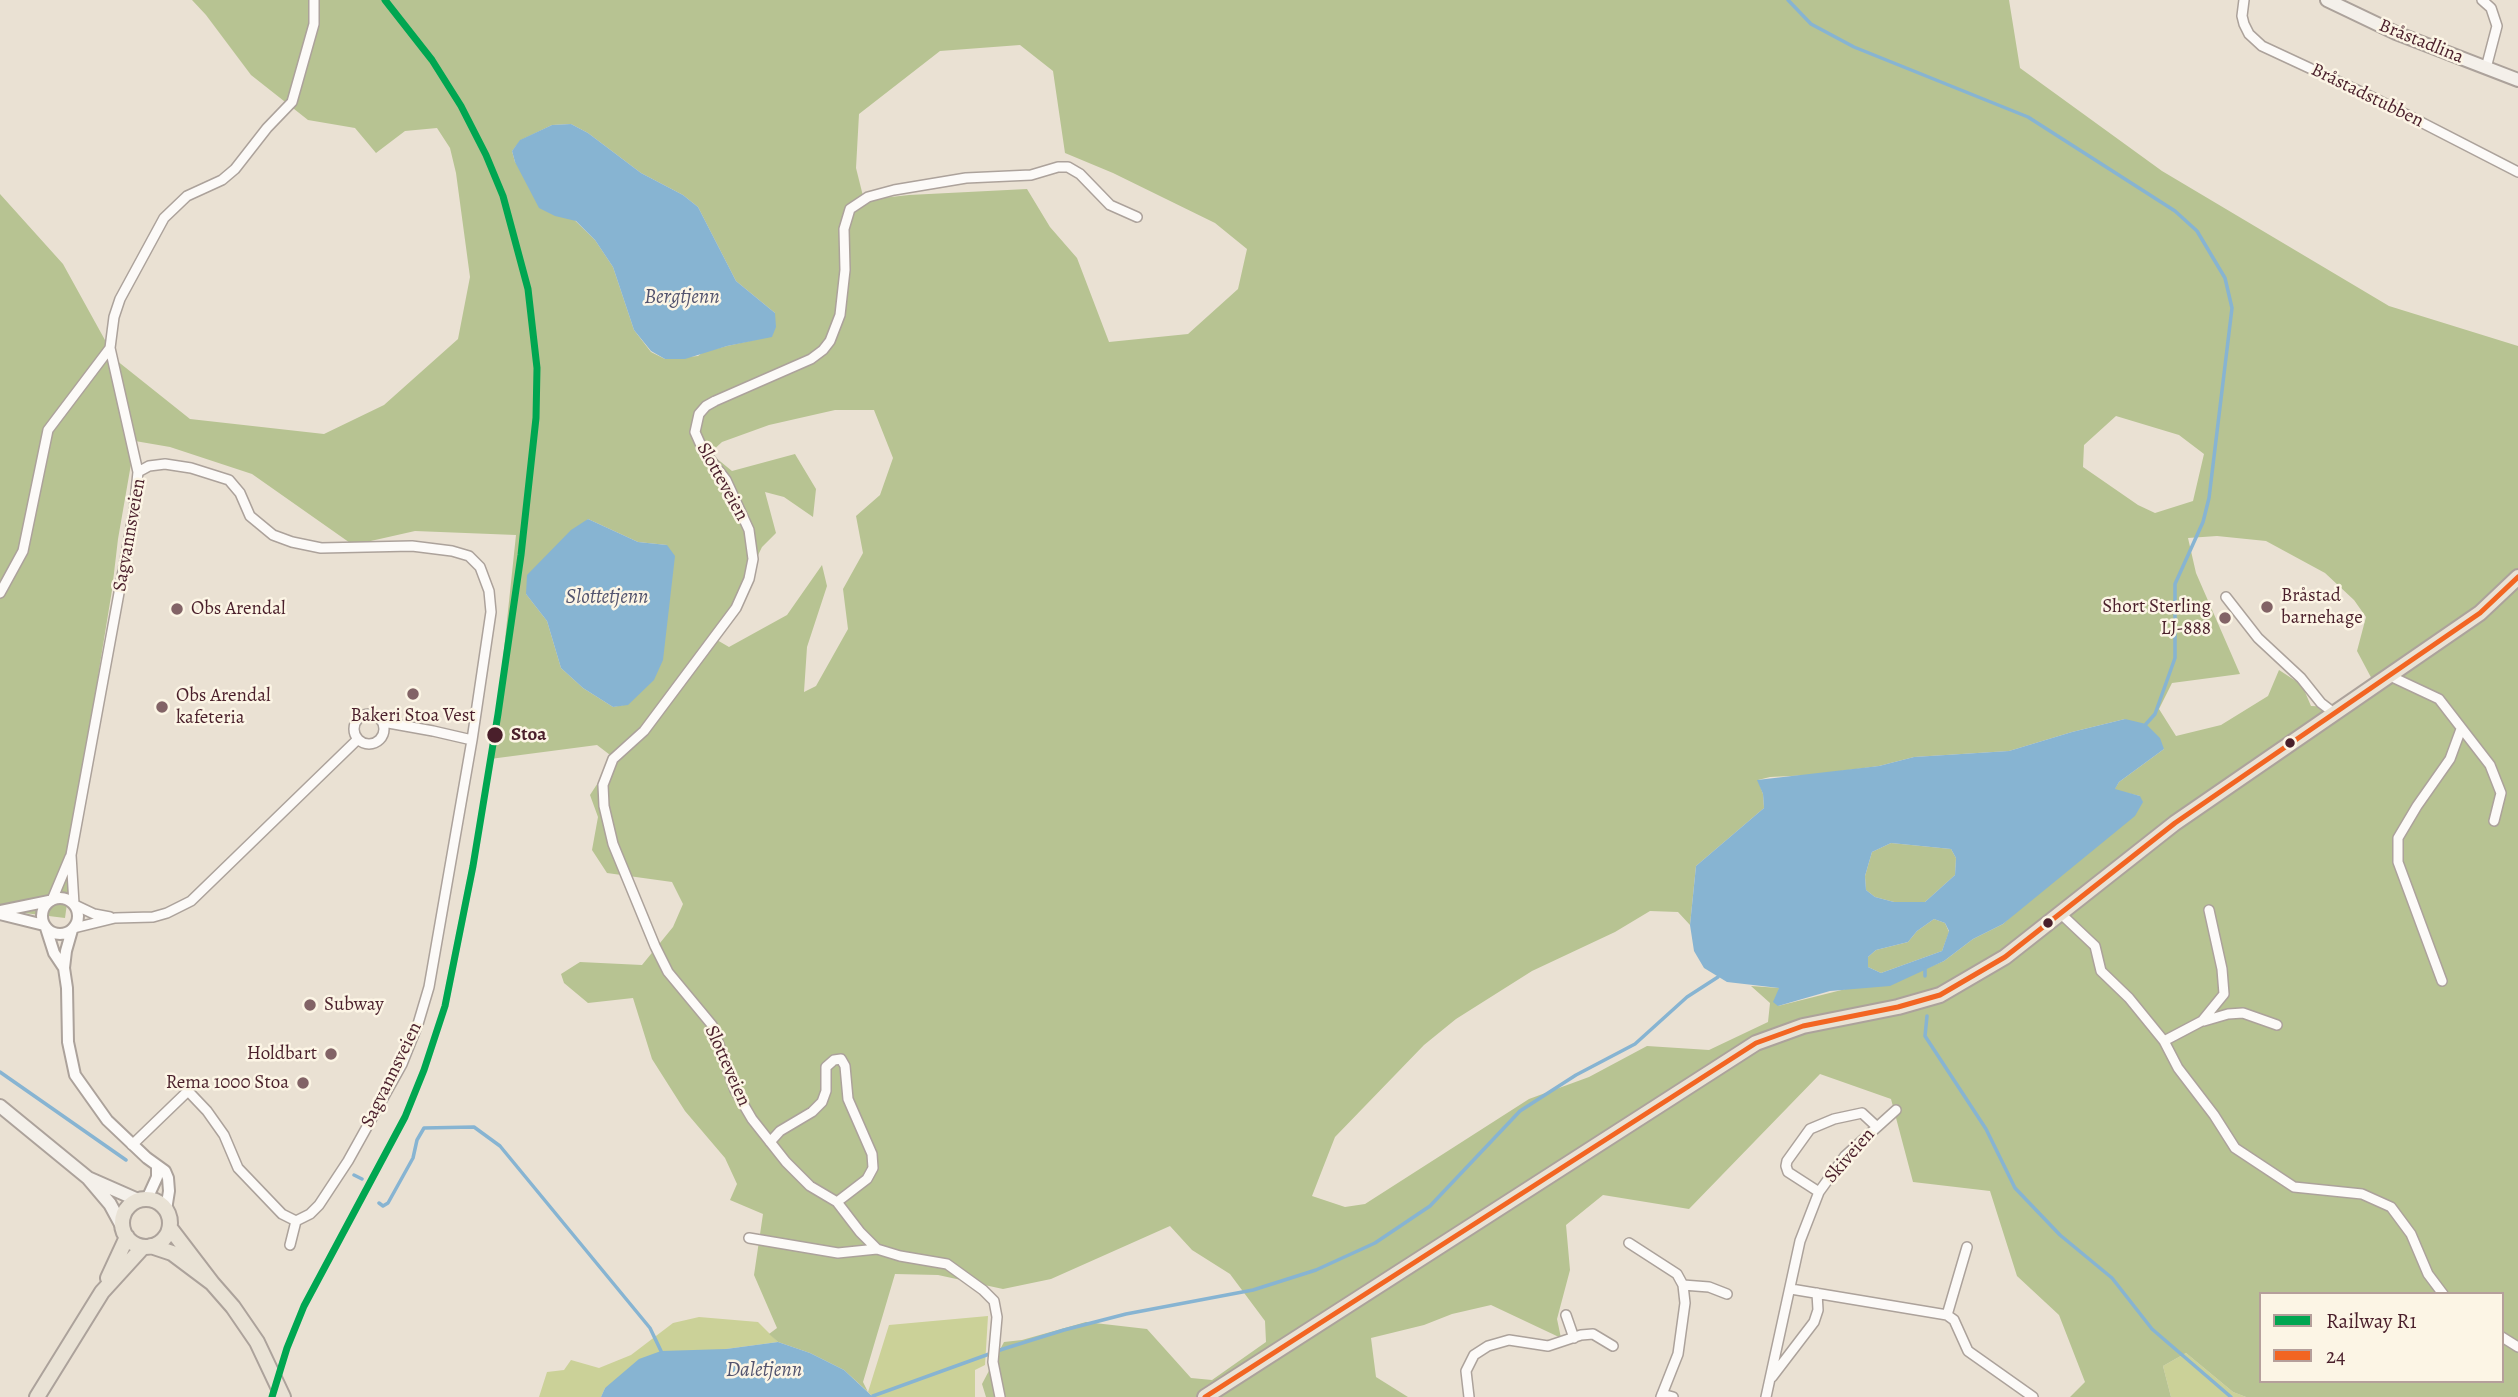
<!DOCTYPE html>
<meta charset="utf-8">
<style>
body{margin:0}
#map{position:relative;width:2518px;height:1397px;overflow:hidden;background:#eae1d3;font-family:Alegreya,serif}
canvas{display:block}
.legend{position:absolute;left:2259px;top:1292px;width:245px;height:91px;box-sizing:border-box;background:#fcf5e5;border:2px solid #b59f9b;margin:0;padding:9px 12px;list-style:none;font-size:21px;color:#4a1f2b}
.legend li{display:flex;align-items:center;gap:14px;height:35px}
.legend b{width:35px;border:2px solid #b59f9b}
</style>
<div id="map">
<canvas width="2518" height="1397"></canvas>
<ul class="legend">
<li><b style="height:9px;background:#00a651"></b>Railway R1</li>
<li><b style="height:9px;background:#f26522"></b>24</li>
</ul>
</div>
<script>
const c = document.querySelector('canvas').getContext('2d');
c.lineJoin = 'round';
function fillPath(path, color) { c.fillStyle = color; c.fill(path, 'evenodd'); }
const shape = rows => new Path2D(rows.map(r => 'M' + r).join(''));
function trace(path, color, width, dash) { c.strokeStyle = color; c.lineWidth = width; c.lineCap = dash ? 'butt' : 'round'; c.setLineDash(dash || []); c.stroke(path); }
function label(font, color, halo, rows, align = 'center') {
  c.font = font + ' Alegreya,serif'; c.lineWidth = 5; c.setLineDash([]); c.textBaseline = 'middle'; c.strokeStyle = halo; c.fillStyle = color; for (const [text, x, y, turn = 0] of rows) {
    c.save(); c.translate(x, y); c.rotate((+turn || 0) * Math.PI / 180); c.textAlign = isNaN(turn) ? turn : align; if (halo) c.strokeText(text, 0, 0); c.fillText(text, 0, 0); c.restore();
  }
}
const green = shape([
 [988,1316,985,1365,975,1370,975,1397,873,1397,868,1392,889,1325],
 [699,1317,758,1322,778,1342,726,1349,605,1388,601,1397,539,1397,547,1372,564,1370,571,1360,599,1368,631,1355,673,1323],
 [2186,1353,2233,1392,2246,1397,2171,1397,2163,1366]
]);
const forest = shape([
 [192,0,2009,0,2020,68,2162,171,2389,306,2518,346,2518,1397,2246,1397,2233,1392,2186,1353,2163,1366,2171,1397,2070,1397,2085,1382,2059,1315,2017,1276,1990,1191,1913,1182,1891,1099,1820,1074,1689,1209,1603,1195,1566,1225,1570,1270,1557,1319,1561,1338,1491,1305,1452,1314,1424,1325,1371,1338,1376,1377,1408,1397,986,1397,982,1384,1004,1342,1022,1340,1086,1322,1147,1329,1191,1378,1212,1380,1266,1342,1265,1321,1230,1274,1192,1250,1170,1226,1051,1279,1003,1289,938,1275,895,1274,863,1382,868,1392,844,1370,810,1353,778,1342,769,1334,777,1328,754,1275,763,1214,730,1200,737,1184,725,1158,685,1111,652,1059,633,998,588,1003,564,983,561,974,580,962,642,965,673,927,683,904,672,882,607,873,592,850,598,817,590,795,614,758,597,745,490,759,495,734,516,535,415,531,353,545,252,474,170,447,135,441,118,539,112,590,99,670,65,918,0,910,0,194,63,264,116,360,190,419,324,434,384,405,458,339,470,277,456,173,450,148,437,128,405,131,376,153,355,128,308,120,251,75,206,15],
 [1020,45,1053,71,1065,153,1113,173,1215,223,1247,249,1238,289,1188,334,1109,342,1077,258,1050,227,1027,189,909,195,864,200,856,168,859,114,940,51],
 [571,124,588,133,641,173,683,195,698,207,736,281,775,313,772,336,727,346,703,352,698,356,665,359,651,352,634,330,613,267,595,240,515,162,512,151,521,140,552,125],
 [835,410,874,410,893,458,880,495,856,516,863,553,843,589,848,629,816,686,804,692,807,647,827,586,822,565,787,615,729,647,717,640,762,547,776,533,765,492,784,497,813,517,816,489,795,454,732,471,710,453,722,442,769,425],
 [2116,416,2179,435,2204,454,2193,501,2155,513,2138,505,2083,467,2084,445],
 [588,519,638,542,667,545,628,704,613,707,583,688,561,668,547,621,526,594],
 [2217,536,2266,541,2325,573,2354,600,2366,617,2357,651,2374,683,2336,707,2311,706,2302,685,2279,670,2268,696,2221,725,2176,736,2159,709,2172,683,2240,674,2196,573,2188,538],
 [2125,719,2164,749,2119,782,2114,790,2140,796,2003,924,1973,939,1944,961,1925,969,1778,1006,1779,988,1751,986,1770,1003,1768,1022,1709,1050,1647,1046,1589,1077,1529,1099,1365,1204,1345,1207,1312,1196,1335,1137,1424,1045,1456,1019,1532,971,1615,932,1650,911,1678,912,1690,925,1696,866,1764,808,1763,794,1758,780,1770,777,1811,775,1879,766,1914,757,2009,751,2072,732],
 [2261,1294,2502,1294,2502,1381,2261,1381],
 [1891,843,1951,849,1956,858,1955,875,1925,902,1894,902,1875,897,1866,890,1865,876,1872,852],
 [1934,919,1945,923,1949,932,1942,951,1881,973,1868,967,1868,957,1876,950,1908,942,1917,931]
]);
const water = shape([
 [571,124,588,133,641,173,683,195,698,207,736,281,775,313,776,327,772,337,727,346,685,359,665,359,651,351,634,330,613,267,595,240,576,221,555,216,539,208,515,162,512,151,520,140,552,125],
 [588,519,638,542,667,545,675,556,663,660,654,680,628,705,613,707,583,688,561,668,547,621,526,594,527,575,571,530],
 [2125,719,2146,724,2160,738,2164,749,2119,782,2115,789,2140,796,2143,802,2135,816,2003,924,1973,939,1944,961,1890,986,1830,991,1778,1006,1773,1002,1779,988,1727,982,1704,968,1694,951,1690,925,1696,866,1764,808,1763,794,1757,780,1879,766,1914,757,2009,751,2072,732],
 [1891,843,1951,849,1956,858,1955,875,1925,902,1894,902,1875,897,1866,890,1865,876,1872,852],
 [1934,919,1945,923,1949,931,1942,951,1881,973,1868,967,1868,957,1876,950,1908,942,1917,931],
 [778,1342,810,1353,844,1370,873,1397,601,1397,605,1388,639,1359,661,1351,726,1349]
]);
const stream = shape([
 [1788,0,1811,24,1854,47,2028,117,2175,211,2197,231,2225,278,2232,308,2209,498,2203,522,2175,584,2175,658,2155,714,2146,724],
 [1925,969,1925,976],
 [1927,1016,1925,1036,1986,1129,2015,1188,2060,1235,2112,1278,2152,1329,2231,1397],
 [0,1072,126,1160],
 [354,1175,362,1179],
 [379,1203,383,1206,388,1203,413,1158,417,1140,424,1128,474,1127,500,1146,650,1328,661,1351],
 [873,1396,1003,1349,1064,1330,1126,1314,1253,1290,1316,1270,1375,1243,1430,1206,1520,1111,1576,1075,1635,1044,1687,997,1718,977]
]);
const minor = shape([
 [2244,0,2242,16,2244,24,2249,34,2262,46,2376,99,2518,172],
 [2482,0,2491,8,2497,26,2486,68],
 [110,348,138,472],
 [0,593,23,551,48,430,110,348,114,317,120,299,164,218,187,196,222,180,235,169,267,128,292,102,314,24,314,0],
 [2226,597,2258,638,2301,678,2321,703,2334,713],
 [2390,676,2439,699,2490,765,2501,793,2494,821],
 '354 729a15 15 0 1 1 30 0a15 15 0 1 1-30 0Z',
 [383,722,433,731,472,740],
 [52,900,70,857],
 [74,904,71,855,134,511,138,472,149,466,165,464,191,468,229,480,240,493,250,516,273,535,292,542,321,548,412,546,452,551,469,556,480,567,489,591,491,612,472,740,429,987,418,1024,402,1064,348,1161,319,1205,310,1214,296,1221,282,1214,238,1168,224,1135,207,1111,188,1091,132,1145],
 [75,905,94,914,110,917],
 [2060,913,2095,946,2101,971,2129,998,2164,1041,2178,1068,2214,1115,2235,1148,2294,1187,2362,1194,2391,1207,2411,1234,2428,1274,2443,1294],
 [74,928,115,918,153,917,167,913,191,901,358,739],
 [2442,981,2398,862,2398,838,2417,806,2450,759,2461,729],
 [2204,1021,2228,1014,2243,1013,2277,1025],
 [2164,1041,2202,1021,2224,994,2222,969,2209,910],
 [770,1142,780,1131,812,1112,822,1102,826,1091,826,1067,834,1060,841,1059,845,1066,848,1099,872,1154,873,1168,867,1179,837,1202],
 [1819,1192,1788,1172,1786,1166,1787,1161,1810,1129,1834,1119,1862,1113,1876,1126],
 [749,1238,838,1253,877,1249],
 [1629,1243,1677,1274,1683,1285,1685,1303,1678,1354,1661,1397],
 [290,1245,296,1221],
 [1683,1285,1709,1287,1727,1294],
 [1791,1289,1947,1315,1954,1320,1968,1351,2033,1397],
 [1566,1315,1574,1338],
 [1947,1315,1967,1247],
 [2502,1337,2518,1347],
 [1772,1377,1814,1322,1818,1310,1817,1293],
 [1662,1394,1673,1397],
 [1000,1397,993,1362,997,1317,994,1301,983,1290,947,1264,900,1256,877,1249,860,1232,837,1202,810,1186,786,1162,752,1119,735,1090,712,1025,668,972,655,946,613,844,604,806,603,785,613,759,644,731,736,608,749,579,753,559,749,530,726,480,703,450,695,432,699,414,706,406,715,401,811,359,823,350,830,341,840,315,845,270,844,229,850,209,868,197,894,190,966,178,1031,175,1058,167,1068,167,1080,174,1110,205,1137,217],
 [1469,1397,1466,1371,1474,1355,1488,1346,1509,1340,1548,1346,1581,1335,1593,1334,1613,1346],
 [1766,1397,1800,1241,1819,1192,1845,1156,1896,1110]
]);
const tertiary = shape([
 '42 916a18 18 0 1 1 36 0a18 18 0 1 1-36 0Z',
 [0,911,49,901],
 [0,914,44,925],
 [46,928,54,953,64,968],
 [72,930,66,951,64,968,67,988,68,1042,75,1075,107,1120,147,1158,165,1171,168,1178,169,1191,166,1210],
 [147,1199,157,1177,157,1166]
]);
const secondary = shape([
 [2327,0,2396,33,2518,80],
 [0,1106,88,1178,110,1204,123,1228],
 [88,1178,138,1200]
]);
const primary = shape([
 '122 1223a24 24 0 1 1 48 0a24 24 0 1 1-48 0Z',
 [151,1246,172,1253,212,1283,170,1228],
 [108,1278,127,1237],
 [212,1283,233,1307,257,1342,283,1397],
 [37,1397,102,1292,143,1247],
 [1205,1397,1756,1043,1803,1026,1898,1007,1940,995,2005,957,2175,823,2480,613,2518,577]
]);
const bus1 = shape([
 [1205,1397,1756,1043,1803,1026,1898,1007,1940,995,2005,957,2175,823,2480,613,2518,577]
]);
const rail1 = shape([
 [272,1397,287,1348,304,1306,405,1117,424,1070,445,1006,473,866,498,714,521,555,536,418,537,368,528,289,503,196,486,155,461,106,432,60,385,0]
]);
const markers = [
 [2267,607,7,"#826366"],
 [177,609,7,"#826366"],
 [2225,618,7,"#826366"],
 [413,694,7,"#826366"],
 [162,707,7,"#826366"],
 [495,735,9,"#4a1f2b"],
 [2290,743,6,"#4a1f2b"],
 [2048,923,6,"#4a1f2b"],
 [310,1005,7,"#826366"],
 [331,1054,7,"#826366"],
 [303,1083,7,"#826366"]
];
const streetNames = [
 ["Bråstadlina",2421,42,22],
 ["Bråstadstubben",2367,96,26],
 ["Slotteveien",722,482,61],
 ["Sagvannsveien",130,535,-80],
 ["Slotteveien",727,1066,66],
 ["Sagvannsveien",392,1075,-64],
 ["Skiveien",1850,1156,-49]
];
const poiNames = [
 ["Bråstad",2281,596],
 ["barnehage",2281,618],
 ["Short Sterling",2211,607,"right"],
 ["LJ-888",2211,629,"right"],
 ["Obs Arendal",191,609],
 ["Obs Arendal",176,696],
 ["kafeteria",176,718],
 ["Bakeri Stoa Vest",413,716,"center"],
 ["Subway",324,1005],
 ["Holdbart",317,1054,"right"],
 ["Rema 1000 Stoa",289,1083,"right"]
];
const stopNames = [
 ["Stoa",511,735]
];
const waterNames = [
 ["Bergtjenn",682,298],
 ["Slottetjenn",607,598],
 ["Daletjenn",764,1371]
];
fillPath(green, '#cbd198');
fillPath(forest, '#b7c392');
fillPath(water, '#87b4d2');
trace(stream, '#87b4d2', 3.5);
trace(minor, '#aca29b', 12);
trace(tertiary, '#aca29b', 14);
trace(secondary, '#aca29b', 16);
trace(primary, '#aca29b', 18);
trace(minor, '#fcfaf8', 9);
trace(tertiary, '#fcfaf8', 10);
trace(secondary, '#f4f0ea', 12);
trace(primary, '#e9e2d5', 14);
trace(bus1, '#f26522', 5);
trace(rail1, '#00a651', 7);
for (const [x, y, r, color] of markers) { const dot = new Path2D(); dot.arc(x, y, r, 0, 2 * Math.PI); c.fillStyle = color; c.fill(dot); trace(dot, '#fcf5e5', 2.5); }
label('19px', '#4a1f2b', '#fcf5e5', streetNames);
label('19px', '#4a1f2b', '#fcf5e5', poiNames, 'left');
label('bold 19px', '#4a1f2b', '#fcf5e5', stopNames, 'left');
label('italic 21px', '#52536e', '#fcf5e5', waterNames);
</script>
